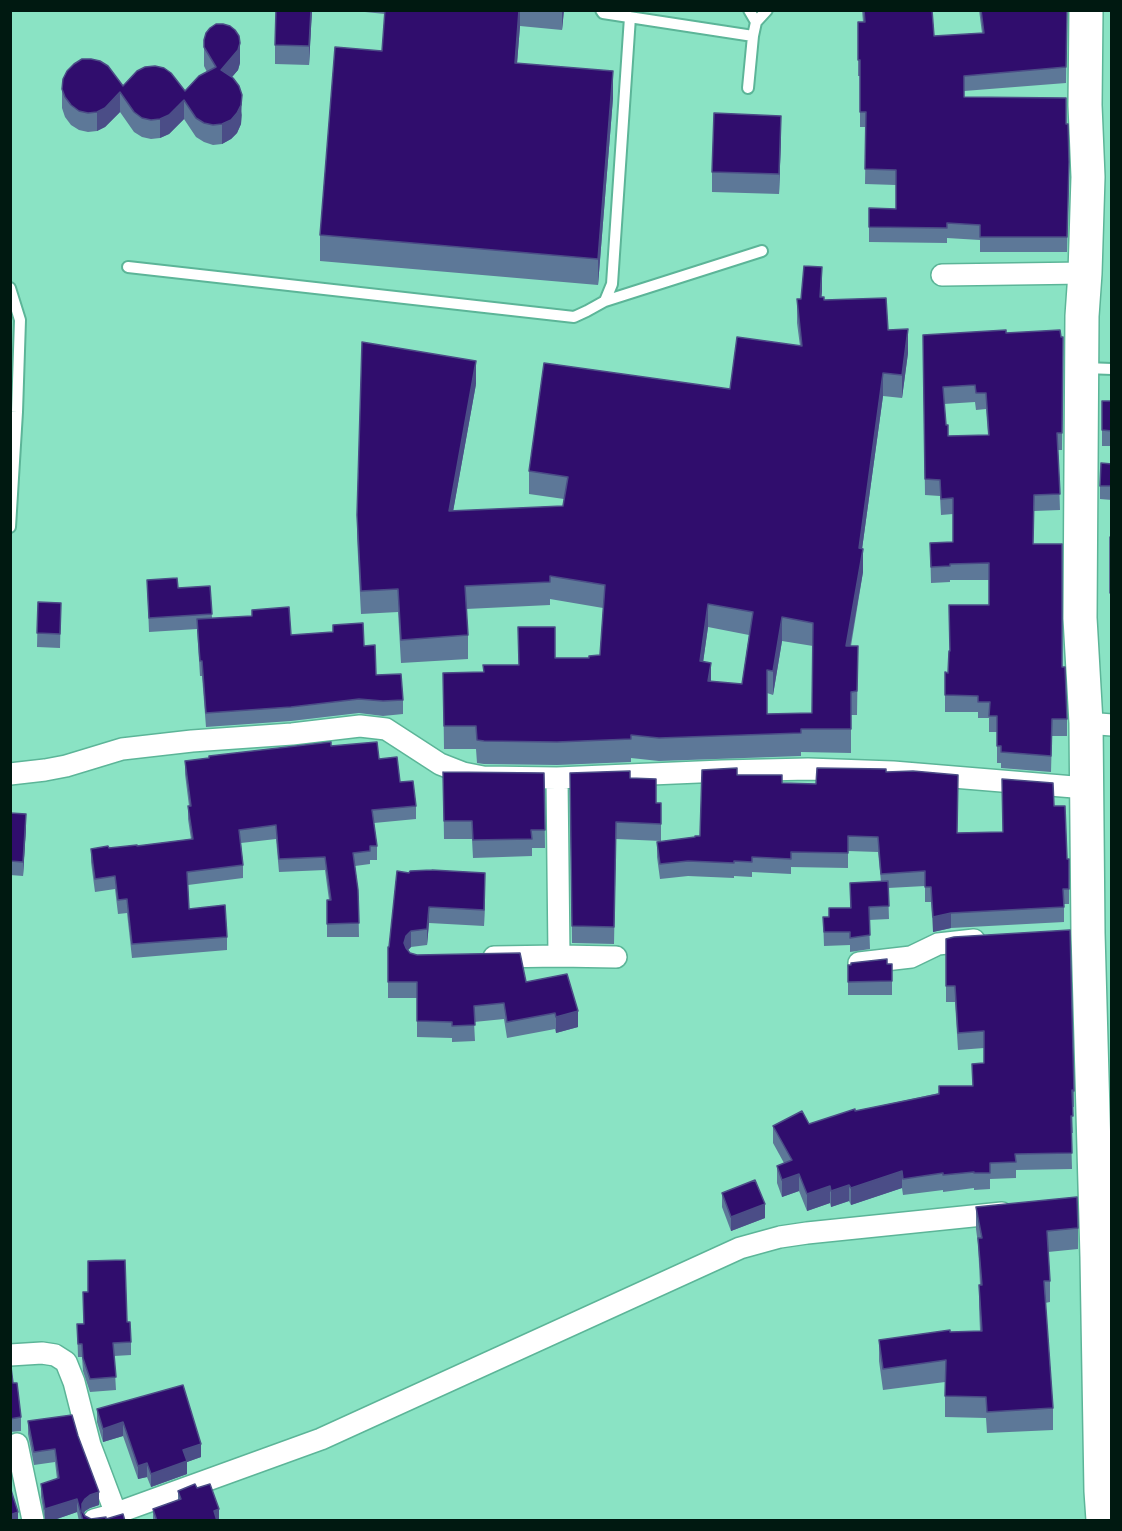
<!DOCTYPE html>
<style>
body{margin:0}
#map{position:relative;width:1122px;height:1531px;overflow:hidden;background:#8ae3c4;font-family:"IBM Plex Serif",serif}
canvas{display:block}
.frame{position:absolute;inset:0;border:12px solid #001911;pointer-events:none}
</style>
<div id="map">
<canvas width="1122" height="1531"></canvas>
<div class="frame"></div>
</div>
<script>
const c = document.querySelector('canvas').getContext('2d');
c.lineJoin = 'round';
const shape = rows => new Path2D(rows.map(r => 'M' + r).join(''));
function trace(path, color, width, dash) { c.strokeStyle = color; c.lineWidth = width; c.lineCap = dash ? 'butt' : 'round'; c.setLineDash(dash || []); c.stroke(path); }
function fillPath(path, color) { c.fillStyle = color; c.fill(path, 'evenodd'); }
const lane = shape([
 [601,10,603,13,753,36],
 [749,10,756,22],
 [748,88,753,36,756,22,767,10],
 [128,267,574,317,587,311,605,301,612,284,630,17],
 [10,288,20,320,17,412,10,527],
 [605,301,762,251],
 [1085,368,1112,369]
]);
const street = shape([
 [942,275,1085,273],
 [1086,723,1112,725],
 [10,774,45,770,66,766,122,749,192,741,292,734,360,726,386,729,440,764,463,773,483,777,557,778,722,771,808,769,893,772,1086,788],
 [559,956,616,957],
 [494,957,559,956,557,778],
 [859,963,911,957,938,944,974,940],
 [10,1355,42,1353,55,1355,66,1362,74,1382,90,1445,116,1514],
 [17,1444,33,1520],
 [94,1520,116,1514,125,1510,321,1439,740,1248,780,1237,807,1233,1002,1213]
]);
const primary = shape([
 [1086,10,1085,105,1088,177,1085,273,1082,316,1080,618,1086,723,1088,933,1097,1257,1101,1491,1103,1520]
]);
const wall = shape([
 [312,10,309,65,275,64,275,45],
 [345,10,564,10,562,30,520,26,517,63,613,98,598,285,320,261,320,235,382,51,385,14],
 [862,10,932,10,934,36,982,33,979,10,1067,10,1066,83,964,91,964,97,1066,124,1069,177,1067,252,980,252,980,240,947,238,947,243,869,242,869,208,896,209,896,185,865,184,866,127,860,127,860,76,858,76,858,37,863,22],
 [204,40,240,63,238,70,232,77,242,115,241,124,237,133,231,139,222,144,213,145,204,142,196,137,184,119,169,134,160,138,151,139,142,137,134,132,120,112,105,127,97,131,88,132,79,130,71,125,65,117,62,108,62,89,123,86,185,91,207,72,204,66],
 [781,136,779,194,712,192,712,172],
 [822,291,821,297,824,300,888,330,908,353,902,398,883,396,862,549,863,572,851,646,858,646,857,715,851,715,851,753,801,752,801,756,659,761,631,758,631,762,557,765,484,764,477,763,476,749,444,749,443,673,483,672,519,665,518,627,555,658,589,658,600,655,603,608,550,599,550,605,466,609,468,635,468,659,401,663,398,612,361,614,357,538,357,515,476,384,453,511,563,506,564,499,529,494,529,471,730,389,800,346,797,323,797,299,801,299],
 [708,627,749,635,742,684,711,682,703,662],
 [782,641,813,646,812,713,767,714,767,693,773,695],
 [1006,333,1063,337,1062,450,1058,450,1060,510,1034,511,1033,544,1062,667,1067,719,1067,736,1052,736,1051,772,1001,768,1001,763,997,763,997,732,989,732,989,718,978,718,978,712,945,712,945,672,948,673,949,651,989,605,989,580,950,580,950,582,931,583,930,543,953,542,953,514,941,515,940,496,925,495,923,335],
 [975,402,976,410,986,409,988,435,948,436,946,425,944,404],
 [1102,401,1112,401,1112,446,1102,446],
 [1112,464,1112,500,1100,499,1100,486],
 [1110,537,1112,537,1112,609,1110,609],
 [147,580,178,588,210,586,212,618,291,635,333,632,333,625,364,646,376,675,403,700,403,714,383,716,359,713,291,721,206,727,202,676,200,676,197,629,149,632],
 [38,602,61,603,60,648,37,647],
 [331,746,379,759,400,782,416,806,416,819,374,823,377,846,377,860,370,860,370,864,355,866,358,890,359,937,327,937,327,900,329,900,325,870,279,872,276,839,241,843,243,865,243,878,188,885,189,909,227,937,227,950,132,958,127,913,118,914,115,889,95,892,91,862,91,849,137,846,191,839,188,819,188,806,189,806,185,774,185,761],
 [443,772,544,773,545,848,532,848,532,856,473,858,472,839,444,839],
 [886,772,957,833,1003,832,1054,806,1067,859,1069,859,1069,904,1064,904,1064,922,951,928,933,932,931,902,925,902,925,886,888,888,889,919,869,920,870,949,850,952,850,945,824,946,823,917,829,917,850,908,850,883,881,882,878,852,848,851,848,868,791,867,791,874,752,872,752,877,734,876,734,878,688,876,660,879,657,857,657,842,695,837,700,836,737,775,782,783,816,784],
 [570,773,630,778,656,803,661,803,661,841,616,839,614,944,572,943],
 [10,813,26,828,23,876,10,875],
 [397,871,485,889,484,926,429,923,427,945,411,947,408,950,410,953,526,982,578,1027,556,1033,555,1029,507,1038,504,1019,474,1022,475,1041,452,1042,452,1038,417,1037,417,998,388,998,388,947,389,947],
 [946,939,1074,1091,1074,1107,1072,1107,1073,1133,1071,1133,1072,1169,1016,1170,1016,1178,990,1179,990,1189,974,1190,974,1188,943,1192,943,1190,903,1195,902,1188,851,1205,849,1201,831,1207,830,1203,807,1211,799,1191,782,1197,777,1183,777,1166,784,1163,773,1143,773,1126,809,1124,855,1111,972,1086,984,1063,984,1048,958,1050,955,1002,946,1002],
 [892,964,892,995,848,995,848,965],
 [722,1193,765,1218,731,1231,722,1207],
 [976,1207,1078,1228,1078,1249,1048,1252,1050,1281,1050,1302,1045,1303,1053,1408,1053,1430,987,1433,986,1418,945,1417,945,1382,883,1390,879,1361,879,1340,980,1331,979,1307,979,1285,980,1285,978,1244,976,1229],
 [127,1322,131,1342,131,1355,114,1356,116,1390,90,1392,83,1371,82,1357,78,1357,77,1324],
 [10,1359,13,1383,21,1417,21,1431,10,1432],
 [97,1409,201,1457,187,1462,187,1474,151,1487,147,1477,138,1479,123,1436,103,1442,97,1422],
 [28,1421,78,1436,99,1505,90,1508,85,1511,84,1513,85,1516,91,1519,106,1519,125,1521,79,1521,77,1512,51,1521,45,1521,41,1497,41,1484,57,1479,55,1462,34,1465,28,1434],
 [197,1488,219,1521,153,1521,153,1509,178,1500,178,1491]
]);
const shadedWall = shape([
 [311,10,312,10,309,65,309,46],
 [519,10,520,10,520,26,515,89,515,63],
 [562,10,564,10,562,30],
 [240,43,240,63,238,70,221,90,221,70],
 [613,71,613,98,598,285,598,259],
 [120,92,120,112,105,127,97,131,97,112],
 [242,95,241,124,237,133,231,139,222,144,222,124],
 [184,100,184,119,169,134,160,138,160,119],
 [781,116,781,136,779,194,779,174],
 [822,267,822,291,820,321,820,297],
 [908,329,908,353,902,398,902,375],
 [476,361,476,384,449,534,449,511],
 [883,373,883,396,859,571,859,548],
 [863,549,863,572,846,669,846,646],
 [708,604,708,627,700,684,700,661],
 [782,617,782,641,773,695,773,671],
 [711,663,711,686,708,681],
 [26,814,26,828,23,876,23,862],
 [485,873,485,889,484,926,484,910],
 [429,907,429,923,427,945,427,929],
 [951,913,951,928,933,932,933,917],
 [411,931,411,947,406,952,404,943,406,936],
 [578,1011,578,1027,556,1033,556,1017],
 [902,1171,902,1188,851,1205,851,1188],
 [799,1174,799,1191,782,1197,782,1180],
 [849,1185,849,1201,831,1207,831,1191],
 [830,1186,830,1203,807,1211,807,1194],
 [765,1204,765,1218,731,1231,731,1217],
 [123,1422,123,1436,103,1442,103,1429],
 [201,1444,201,1457,187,1462,187,1474,151,1487,151,1474,183,1450],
 [147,1463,147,1477,138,1479,138,1466],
 [99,1492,99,1505,90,1508,85,1511,82,1517,82,1504,85,1499,90,1495],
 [77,1499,77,1512,51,1521,45,1521,45,1509],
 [219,1509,219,1521,214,1521,214,1511],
 [18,1512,18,1521,10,1521,10,1515]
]);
const building = shape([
 [276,10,311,10,309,46,275,45,276,10],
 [385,10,519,10,515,63,613,71,598,259,320,235,335,47,382,51,385,10],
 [864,10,932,10,934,36,984,33,981,10,1067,10,1066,67,964,76,964,97,1066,98,1066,124,1068,124,1069,162,1067,237,980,237,980,225,947,223,947,228,869,227,869,208,896,209,896,170,865,169,866,112,860,112,860,60,858,60,858,22,865,22,864,10],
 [216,24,223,24,230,26,235,30,239,36,240,43,238,50,221,70,233,78,239,86,242,95,241,105,237,113,231,120,222,124,213,125,204,123,196,118,184,100,169,115,160,119,151,120,142,118,134,112,120,92,105,108,97,112,88,113,79,111,71,105,65,97,62,89,63,79,67,71,74,64,82,59,91,59,100,61,108,66,123,86,137,71,145,67,155,66,164,68,171,73,185,91,199,76,216,67,204,47,204,40,206,33,210,28,216,24],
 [714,113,781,116,779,174,712,172,714,113],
 [804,266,822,267,820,297,824,297,824,300,886,298,888,330,908,329,902,375,883,373,859,548,863,549,846,646,858,646,857,691,851,692,851,729,801,729,801,733,659,738,631,735,631,739,557,742,484,741,477,740,476,726,444,726,443,673,484,672,483,665,519,665,518,627,555,627,555,658,589,658,589,656,600,655,605,585,550,576,550,582,465,586,468,635,401,640,398,589,361,591,357,515,362,342,476,361,449,511,563,506,568,477,529,471,544,363,730,389,737,337,802,346,797,299,801,299,804,266],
 [708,604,753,612,742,684,708,681,711,663,700,661,708,604],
 [782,617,813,623,812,713,767,714,767,670,773,671,782,617],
 [1006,330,1006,333,1060,330,1061,337,1063,337,1062,433,1057,433,1060,494,1034,495,1033,544,1062,544,1062,667,1065,667,1067,719,1052,719,1051,756,1001,752,1001,746,997,746,997,716,989,716,990,702,978,702,978,696,945,695,945,672,948,673,949,651,950,651,949,605,989,605,989,563,950,564,950,566,931,567,930,543,953,542,953,498,941,499,940,480,925,479,923,335,1006,330],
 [975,385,976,393,986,393,989,435,948,436,948,425,946,425,943,387,975,385],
 [1102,401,1112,401,1112,431,1102,430,1102,401],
 [1101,463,1112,464,1112,486,1100,486,1101,463],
 [1110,537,1112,537,1112,593,1110,593,1110,537],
 [177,578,178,588,210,586,212,614,149,618,147,580,177,578],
 [38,602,61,603,60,634,37,633,38,602],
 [289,607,291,635,333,632,333,625,363,623,364,646,375,645,376,675,401,674,403,700,383,701,359,699,291,707,206,713,202,661,200,661,197,619,252,616,252,610,289,607],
 [331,742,331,746,377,742,379,759,397,757,400,782,413,781,416,806,372,810,377,846,370,846,370,851,353,853,358,890,359,923,327,924,327,900,331,900,325,857,279,859,276,825,239,830,243,865,187,872,189,909,225,905,227,937,132,944,127,899,118,900,115,876,95,879,91,849,108,846,109,848,137,845,137,846,193,839,188,806,191,806,185,761,209,758,209,756,331,742],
 [737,768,737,775,782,775,782,783,816,784,817,768,886,769,886,772,913,771,958,775,957,833,1003,832,1002,779,1053,783,1054,806,1065,806,1067,859,1069,859,1069,889,1063,889,1064,907,951,913,933,917,931,887,925,887,925,871,881,874,878,837,848,836,848,853,791,852,791,859,752,857,752,862,734,861,734,863,688,861,660,864,657,842,695,837,695,836,700,836,702,770,737,768],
 [630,771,630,778,656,779,656,803,661,803,661,824,616,822,614,927,572,926,570,773,630,771],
 [443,772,544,773,545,830,531,830,532,839,473,840,472,821,444,821,443,772],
 [10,813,26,814,23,862,10,861,10,813],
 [432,870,485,873,484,910,429,907,427,929,411,931,406,936,404,943,406,948,410,953,417,955,520,953,526,982,567,974,578,1011,556,1017,555,1013,507,1022,504,1003,474,1006,475,1025,452,1026,452,1022,417,1021,417,982,388,982,388,947,389,947,397,871,409,873,410,871,432,870],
 [888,881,889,906,869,907,870,935,850,938,850,932,824,932,823,917,829,917,829,908,851,908,850,883,888,881],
 [1070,930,1074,1091,1072,1090,1073,1116,1071,1116,1072,1153,1015,1154,1016,1162,990,1163,990,1173,974,1173,974,1172,943,1175,943,1173,903,1179,902,1171,851,1188,849,1185,831,1191,830,1186,807,1194,799,1174,782,1180,777,1166,792,1160,773,1126,802,1111,809,1124,855,1109,855,1111,939,1094,939,1086,973,1086,972,1064,984,1063,984,1031,958,1033,955,986,946,986,946,939,954,937,1070,930],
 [887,959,887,964,892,964,892,981,848,982,848,965,851,965,851,963,887,959],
 [755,1180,765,1204,731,1217,722,1193,755,1180],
 [1077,1197,1078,1228,1047,1231,1050,1281,1044,1281,1053,1408,987,1412,986,1397,945,1396,946,1360,883,1369,879,1340,950,1330,950,1332,982,1331,979,1285,982,1285,978,1238,982,1238,976,1207,1077,1197],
 [125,1260,127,1322,130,1322,131,1342,113,1343,116,1377,90,1379,83,1358,82,1344,78,1344,77,1324,84,1324,83,1292,88,1292,88,1261,125,1260],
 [10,1359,13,1383,17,1383,21,1417,10,1419,10,1359],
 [183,1385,201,1444,183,1450,187,1461,151,1474,147,1463,138,1466,123,1422,103,1429,97,1409,183,1385],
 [72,1415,78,1436,99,1492,90,1495,85,1499,82,1504,82,1511,85,1516,91,1519,106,1517,106,1519,123,1514,125,1521,83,1521,77,1499,45,1509,41,1484,59,1478,55,1449,34,1452,28,1421,72,1415],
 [195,1484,197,1488,210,1484,219,1509,214,1511,217,1521,157,1521,153,1509,181,1499,178,1491,195,1484],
 [10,1487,18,1512,10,1515,10,1487]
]);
trace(lane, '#5cb598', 14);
trace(street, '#5cb598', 24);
trace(primary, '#5cb598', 36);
trace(lane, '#fff', 10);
trace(street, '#fff', 21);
trace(primary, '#fff', 33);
fillPath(wall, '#5d7898');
fillPath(shadedWall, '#4b4d87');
fillPath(building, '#300d6d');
trace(building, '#4b4d87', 1.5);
</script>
